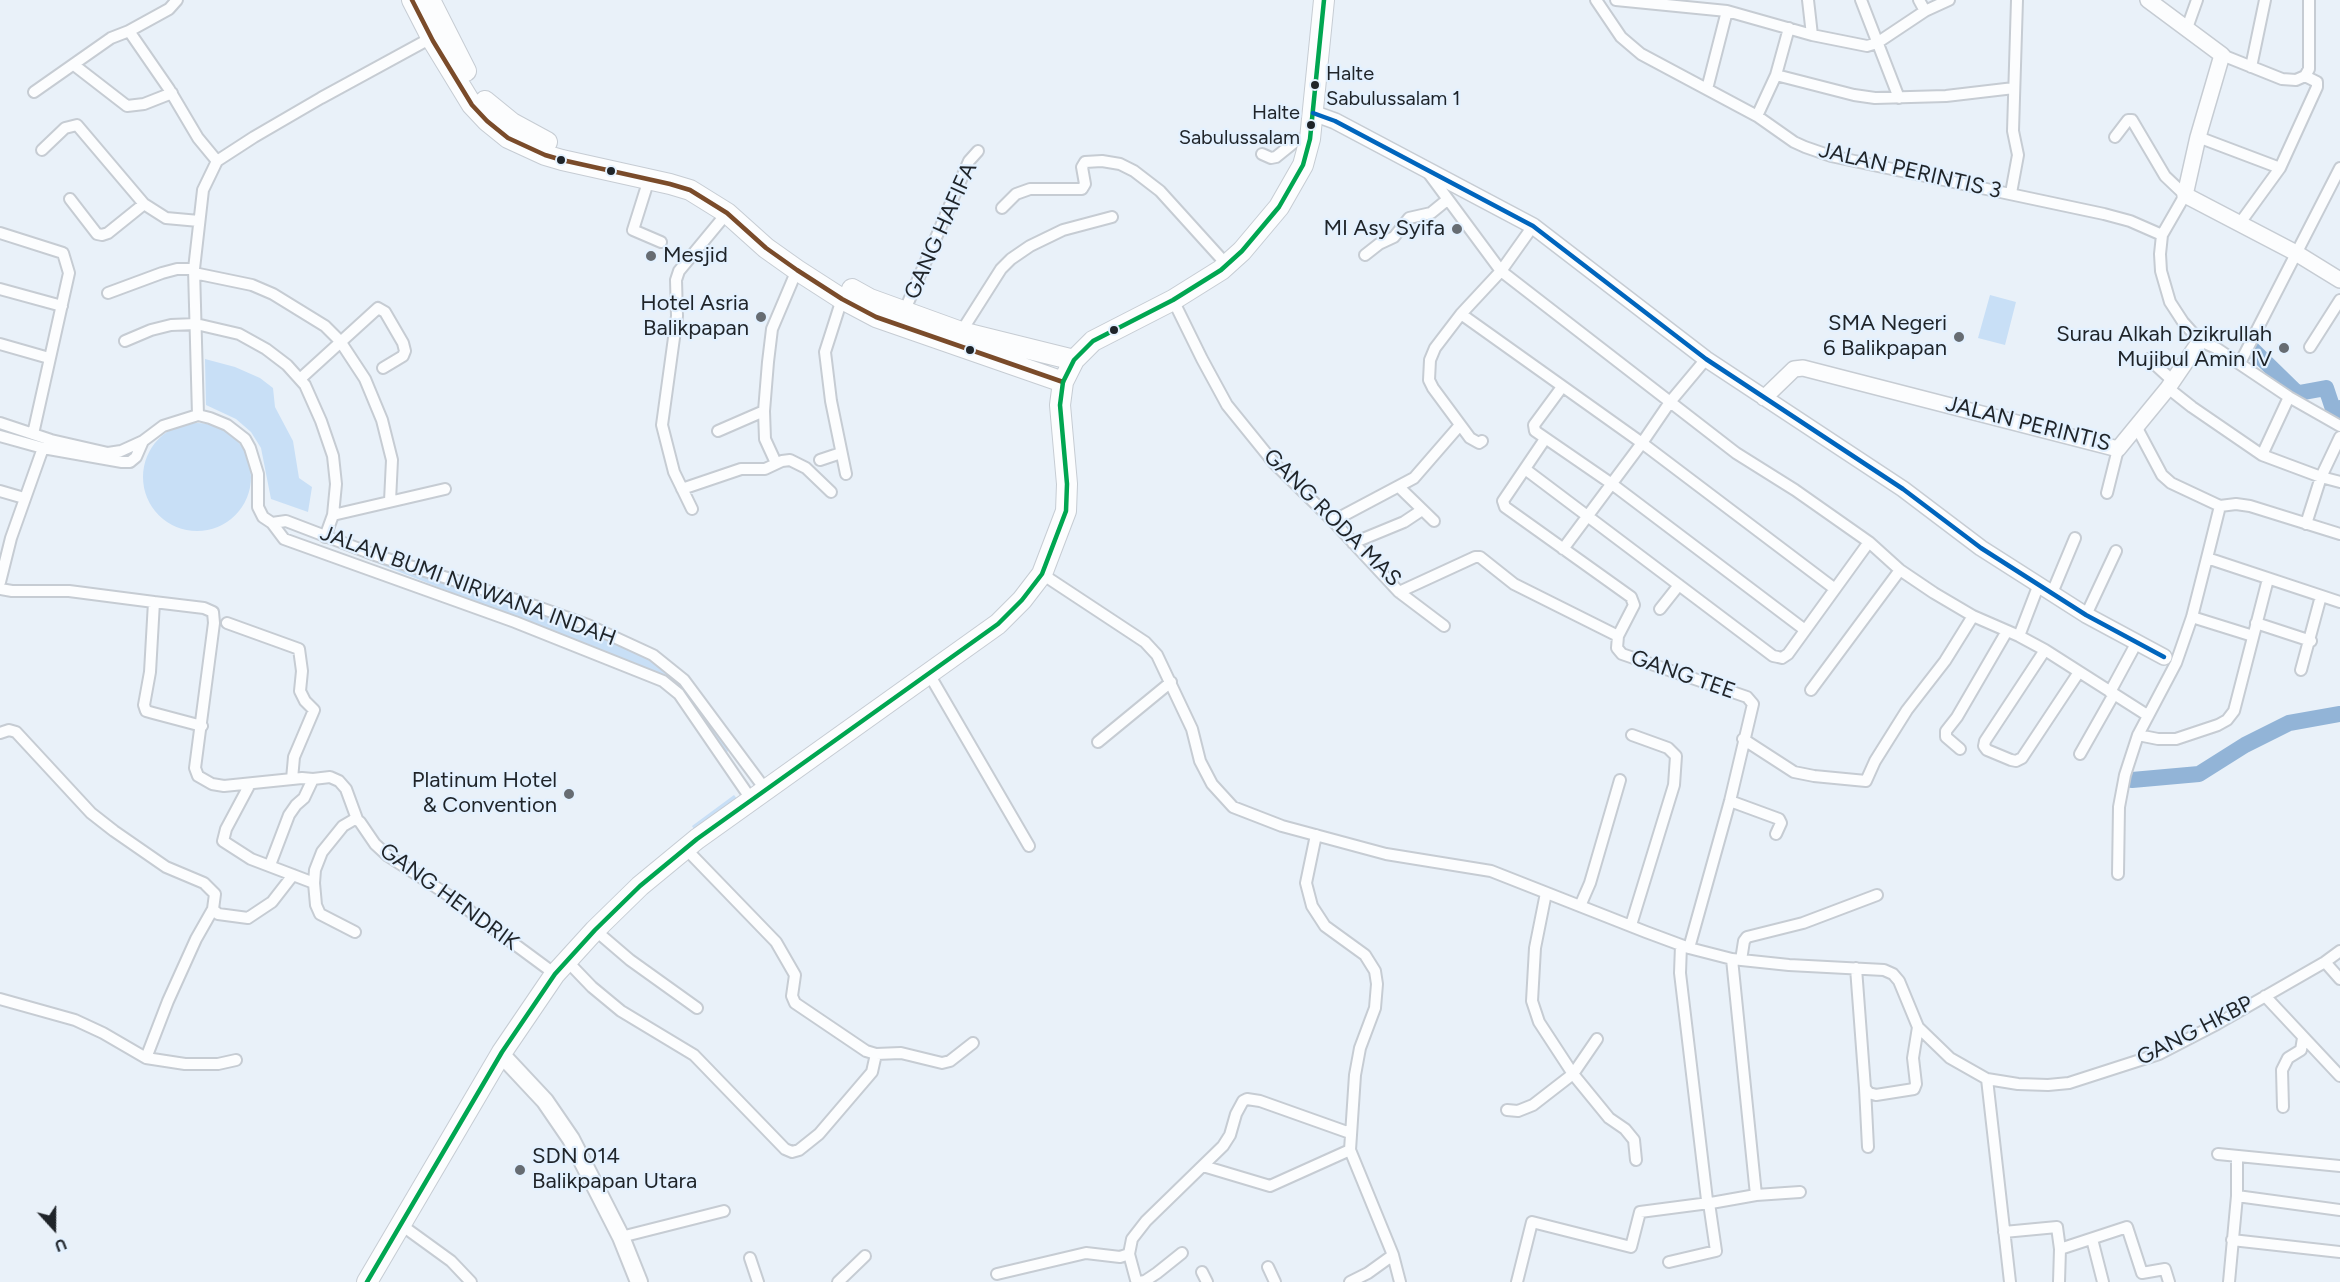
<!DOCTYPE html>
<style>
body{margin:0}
#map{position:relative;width:2340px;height:1282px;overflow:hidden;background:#e9f1f9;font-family:Figtree,sans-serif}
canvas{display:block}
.north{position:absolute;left:24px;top:1198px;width:60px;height:60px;-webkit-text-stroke:4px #e3f1ff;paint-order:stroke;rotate:159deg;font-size:16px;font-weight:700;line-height:24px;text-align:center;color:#1f2429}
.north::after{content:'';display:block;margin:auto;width:21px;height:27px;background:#1f2429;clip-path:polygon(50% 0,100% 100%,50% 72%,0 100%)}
</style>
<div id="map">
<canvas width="2340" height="1282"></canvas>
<div class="north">U</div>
</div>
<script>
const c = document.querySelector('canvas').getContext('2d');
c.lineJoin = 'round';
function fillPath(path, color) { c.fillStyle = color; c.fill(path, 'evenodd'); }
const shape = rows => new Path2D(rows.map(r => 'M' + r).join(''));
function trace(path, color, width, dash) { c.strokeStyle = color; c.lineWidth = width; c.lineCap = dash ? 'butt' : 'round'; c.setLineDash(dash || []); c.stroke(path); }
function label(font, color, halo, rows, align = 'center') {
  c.font = font + ' Figtree,sans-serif'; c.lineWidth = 4.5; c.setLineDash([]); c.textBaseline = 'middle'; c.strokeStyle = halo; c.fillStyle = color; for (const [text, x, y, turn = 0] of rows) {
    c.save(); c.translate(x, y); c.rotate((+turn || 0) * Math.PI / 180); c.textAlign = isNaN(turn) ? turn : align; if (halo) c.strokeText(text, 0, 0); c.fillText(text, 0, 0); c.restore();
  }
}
const green = shape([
 [1990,295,2016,302,2005,345,1978,338],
 [205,359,235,367,260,378,273,388,275,407,293,441,299,478,312,487,308,512,271,499,261,448,251,432,236,419,206,405],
 '143 477a54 54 0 1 1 108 0a54 54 0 1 1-108 0Z',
 [287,522,593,633,652,660,670,674,668,678,291,529],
 [687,690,729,750,726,753,684,693],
 [734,795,738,800,695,831,692,826]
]);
const river = shape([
 [2252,349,2294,390,2299,393,2326,388,2333,409,2337,411,2340,408],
 [2132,780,2199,774,2245,745,2289,723,2340,714]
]);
const street = shape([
 [1596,0,1621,37,1641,54,1757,116,1794,142,1805,147,1831,156,2104,214,2130,221,2162,235],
 [1616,0,1727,11,1812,35,1867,46,1877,43,1925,11,1949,0],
 [1808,0,1812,35],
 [1861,0,1899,98],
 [1919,0,1925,11],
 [2187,28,2197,0],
 [129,31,169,9,177,0],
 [2222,55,2282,79,2296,80,2305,76,2309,69,2309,0],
 [74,65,127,106,144,104,172,93],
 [2251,67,2265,0],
 [1776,75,1789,28],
 [1707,89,1727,11],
 [34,92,111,38,129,31,169,89,198,138,217,161,254,137,321,98,431,38],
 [1757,116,1776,75,1854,95,1875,98,1946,96,2014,88],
 [2115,137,2128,120,2132,120,2165,176,2185,195,2162,235,2160,254,2161,271,2170,302,2183,322,2200,341,2216,348,2289,397,2340,426],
 [2198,137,2280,168],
 [42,150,65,128,77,125,144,204],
 [1262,154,1271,158,1276,157,1297,140,1310,139],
 [1427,171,1501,271,1736,453,1795,490,1869,542,1900,570,1934,593,1973,616,2019,636,2045,650,2147,715],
 [649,179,633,230,661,242],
 [2011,193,2018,155,2013,131,2017,0],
 [70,199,97,234,102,235,108,233,144,204,166,218,199,221],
 [1002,208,1016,194,1030,189,1082,189,1085,184,1082,167,1085,162,1102,161,1120,164,1134,171,1160,191,1227,265],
 [2240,223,2280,168,2317,87,2317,82,2305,76],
 [0,233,63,253,69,273,33,434],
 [1365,255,1379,244,1394,237,1409,218,1431,213,1447,200],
 [194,273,252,285,273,294,325,326,340,341,365,379,382,420,392,460,390,501],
 [0,289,62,306],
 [108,293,162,273,177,269,194,269],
 [842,299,825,352,831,401,846,474],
 [1173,300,1202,359,1227,405,1274,463,1333,521,1399,592,1475,557,1480,557,1514,584,1618,636],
 [904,312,969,161,978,151],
 [1461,314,1642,443,1835,589],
 [961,332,1001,269,1011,259,1030,246,1063,230,1112,217],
 [125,341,151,330,171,325,196,324,239,334,266,349,287,365,305,385,321,421,333,456,336,484,333,515,325,537],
 [0,344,49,358],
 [2310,347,2340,300],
 [2149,359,2173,381],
 [2240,363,2340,168],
 [300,379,378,308,385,312,403,343,405,351,403,356,383,368],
 [1562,387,1534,425,1535,431,1612,484,1805,630],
 [2168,388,2192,407,2262,455,2321,477,2340,482],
 [198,415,194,269,203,190,217,161],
 [0,423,51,440,108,453,121,451,143,441],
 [2137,428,2162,475,2171,483,2220,506,2236,504,2250,506,2340,534],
 [718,431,764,411],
 [0,436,43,448,122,462,130,462,136,457,143,441,163,426,198,415,210,418,227,425,245,439,250,448,258,474,258,507,263,517,272,523],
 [1545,439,1503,501,1505,507,1631,597,1634,605,1618,636,1617,648,1622,654,1747,697,1753,704,1730,801,1689,948],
 [1482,441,1479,443,1470,438,1433,388,1429,380,1430,360,1435,348,1461,314,1501,271,1533,226],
 [2262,455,2289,397],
 [820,460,841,453],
 [776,463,765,439,764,411,768,362,772,329,797,270],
 [1525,469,1773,656,1778,657,1782,658,1788,654,1869,542],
 [1399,487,1434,521],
 [682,489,741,469,765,469,782,461,790,460,806,468,831,492],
 [0,491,24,498],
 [2107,493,2118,449],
 [692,509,674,472,662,425,677,316,676,280,679,271,727,213],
 [333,515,445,489],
 [1333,521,1414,478,1460,425],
 [2306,524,2321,477,2340,437],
 [1353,543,1404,522,1422,510],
 [1563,549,1642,443,1670,402,1706,359],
 [2207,558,2220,506],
 [1042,574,1145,642,1157,655,1192,729,1200,761,1212,784,1233,807,1282,826,1386,854,1491,871,1646,932,1689,948,1732,959,1789,965,1884,970,1893,974,1899,981,1918,1027,1950,1058,1987,1079,2018,1084,2048,1085,2069,1083,2159,1054,2217,1024,2325,962,2340,951],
 [0,582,11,538,43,448],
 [0,589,12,591,69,591,154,602,150,672,144,705,146,711,153,713,202,726],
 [1399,592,1444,626],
 [2052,593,2075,538],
 [154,602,204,608,213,612,214,623,195,768,198,776,212,784,224,786,302,778,313,779,330,777,339,781,346,789,357,819],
 [1660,609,1679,585],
 [2086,615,2116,551],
 [2192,617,2253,636],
 [227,623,299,649,302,671,300,691,305,701,314,710,294,757,292,779],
 [2256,623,2311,641],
 [2019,636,2039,584],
 [2045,650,1985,741,1984,746,1987,750,2011,760,2016,761,2022,758,2079,672],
 [2301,670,2321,596],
 [929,674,1029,846],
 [1811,690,1900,570],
 [2110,692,2137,642],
 [0,733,9,730,16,732,91,813,114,831,166,867,204,883,215,894,213,909,218,914,248,918,272,902,293,875],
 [2138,735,2158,739,2176,739,2218,725,2227,720,2234,711,2268,579],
 [1743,739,1794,772,1814,776,1866,781,1875,761,1907,710,1945,661,1973,616],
 [1098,742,1171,682],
 [1960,749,1946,737,1946,731,1957,717,2007,631],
 [2080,754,2114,694],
 [250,784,226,829,223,841,251,859,314,883],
 [751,799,679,694,663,681,515,622,284,539,272,523,286,521,375,555,538,607,588,625,653,655,684,680,765,789],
 [1730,801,1779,819,1781,823,1776,834],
 [1316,835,1306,883,1312,906,1325,926,1365,955,1375,971,1377,984,1375,1008,1360,1048,1355,1075,1350,1150,1393,1255,1400,1282],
 [270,865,289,815,296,805,304,798,313,779],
 [2118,874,2119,807,2125,775,2138,735,2176,663,2192,617,2207,558,2340,602],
 [1546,893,1535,948,1532,1001,1539,1022,1573,1074,1609,1118,1625,1129,1634,1140,1636,1160],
 [1580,906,1590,883,1620,780],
 [1631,925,1674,785,1676,756,1668,748,1632,735],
 [595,930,630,960,697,1008],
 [355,932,320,914,316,905,314,883,315,870,322,852,343,826,355,819,360,822,375,844,388,856,448,895,555,974],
 [1681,945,1680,973,1707,1200,1711,1203,1756,1195],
 [1732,959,1756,1195,1800,1192],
 [1741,960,1744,941,1747,937,1803,923,1877,895],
 [567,961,592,987,621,1011,694,1055,785,1149,792,1152,799,1150,819,1134,872,1072,876,1054,866,1051,795,1003,792,996,795,975,776,942,686,849],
 [2325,962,2340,979],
 [1856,968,1865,1088,1869,1093,1876,1095,1914,1089,1916,1084,1913,1058,1918,1027],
 [2265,996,2340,1076],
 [0,999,75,1020,103,1033,146,1058,185,1064,218,1064,236,1060],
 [876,1054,901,1053,942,1063,950,1061,973,1043],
 [146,1058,168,1001,196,939,213,909],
 [1987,1079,2010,1282],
 [1865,1088,1868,1147],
 [2283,1107,2282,1070,2288,1058,2301,1050,2303,1038],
 [1507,1110,1518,1111,1533,1105,1573,1074,1597,1039],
 [2218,1154,2340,1166],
 [1203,1166,1270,1186,1350,1150],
 [2237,1196,2340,1210],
 [400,1224,451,1261,471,1282],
 [2004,1232,2057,1227,2060,1249,2127,1227,2142,1273,2165,1269,2169,1282],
 [621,1237,724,1211],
 [2092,1239,2103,1282],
 [2232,1240,2340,1252],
 [1129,1254,1136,1280,1139,1282,1145,1281,1157,1273,1182,1253],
 [750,1258,758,1282],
 [1268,1267,1275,1282],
 [1202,1272,1207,1282],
 [997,1274,1086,1253,1120,1257,1129,1254,1132,1239,1146,1221,1223,1146,1230,1135,1236,1114,1243,1101,1247,1099,1260,1101,1350,1133],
 [838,1282,865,1256],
 [1350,1282,1368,1273,1393,1255],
 [1517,1282,1532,1222,1631,1247,1640,1212,1709,1203,1716,1251,1669,1262],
 [2059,1282,2060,1249],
 [2229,1282,2237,1196,2237,1156]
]);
const secondary = shape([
 [2148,0,2222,55,2198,137,2185,195,2296,253,2340,280],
 [1313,113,1335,121,1533,226,1706,359,1903,489,1981,548,2086,615,2164,657],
 [1764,398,1794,369,1803,368,2118,449,2168,388,2200,341]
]);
const primary = shape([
 [501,1054,545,1101,571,1139,621,1237,639,1282]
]);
const highway = shape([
 [412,0,433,41,472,105,487,121,508,138,545,155,562,160,670,184,690,190,727,213,766,248,797,270,842,299,876,317,1063,382],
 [430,0,466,71],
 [485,101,512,123,547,142],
 [852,289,870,299,961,332,1074,360],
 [367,1282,502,1052,555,974,595,930,640,886,697,839,998,624,1022,600,1042,574,1066,511,1067,484,1060,405,1063,382,1074,360,1093,341,1173,300,1221,270,1242,251,1279,207,1303,165,1310,139,1324,0]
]);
const bus1 = shape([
 [412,0,433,41,472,105,487,121,508,138,545,155,562,160,670,184,690,190,727,213,766,248,797,270,842,299,876,317,1063,382]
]);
const bus2 = shape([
 [367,1282,502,1052,555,974,595,930,640,886,697,839,998,624,1022,600,1042,574,1066,511,1067,484,1060,405,1063,382,1074,360,1093,341,1173,300,1221,270,1242,251,1279,207,1303,165,1310,139,1324,0]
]);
const bus3 = shape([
 [1313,113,1335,121,1533,226,1706,359,1903,489,1981,548,2086,615,2164,657]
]);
const markers = [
 [1315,85,5,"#1f2429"],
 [1311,125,5,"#1f2429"],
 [561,160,5,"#1f2429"],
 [611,171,5,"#1f2429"],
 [1457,229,6,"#666c72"],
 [651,256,6,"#666c72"],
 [761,317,6,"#666c72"],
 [1114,330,5,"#1f2429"],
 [1959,337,6,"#666c72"],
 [2284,348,6,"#666c72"],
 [970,350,5,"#1f2429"],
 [569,794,6,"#666c72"],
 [520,1170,6,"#666c72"]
];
const busNames = [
 ["Halte",1326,74],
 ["Sabulussalam 1",1326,99],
 ["Halte",1300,113,"right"],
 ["Sabulussalam",1300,138,"right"]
];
const streetNames = [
 ["JALAN PERINTIS 3",1910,171,13],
 ["GANG HAFIFA",941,231,-66],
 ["JALAN PERINTIS",2028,424,14],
 ["GANG RODA MAS",1332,518,45],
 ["JALAN BUMI NIRWANA INDAH",468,586,20],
 ["GANG TEE",1683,675,19],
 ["GANG HENDRIK",449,897,36],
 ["GANG HKBP",2195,1031,-27]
];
const poiNames = [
 ["MI Asy Syifa",1445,229],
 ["Mesjid",663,256,"left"],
 ["Hotel Asria",749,304],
 ["Balikpapan",749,329],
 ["SMA Negeri",1947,324],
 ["6 Balikpapan",1947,349],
 ["Surau Alkah Dzikrullah",2272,335],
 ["Mujibul Amin IV",2272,360],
 ["Platinum Hotel",557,781],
 ["& Convention",557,806],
 ["SDN 014",532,1157,"left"],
 ["Balikpapan Utara",532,1182,"left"]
];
fillPath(green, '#c8dff6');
trace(river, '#92b4d7', 16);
trace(street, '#c6ccd3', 14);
trace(secondary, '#c6ccd3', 18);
trace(primary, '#c6ccd3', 20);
trace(highway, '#c6ccd3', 22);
trace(street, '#fcfdfe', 10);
trace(secondary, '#fcfdfe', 15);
trace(primary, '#fcfdfe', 16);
trace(highway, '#fcfdfe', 20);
trace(bus1, '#7a4b2a', 4.5);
trace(bus2, '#00a651', 4.5);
trace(bus3, '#0065bd', 4.5);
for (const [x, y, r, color] of markers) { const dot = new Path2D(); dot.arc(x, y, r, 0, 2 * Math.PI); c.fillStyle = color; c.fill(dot); trace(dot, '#e3f1ff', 2); }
label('20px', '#1f2429', '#e3f1ff', busNames, 'left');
label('22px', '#1f2429', '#e3f1ff', streetNames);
label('22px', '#1f2429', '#e3f1ff', poiNames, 'right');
</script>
